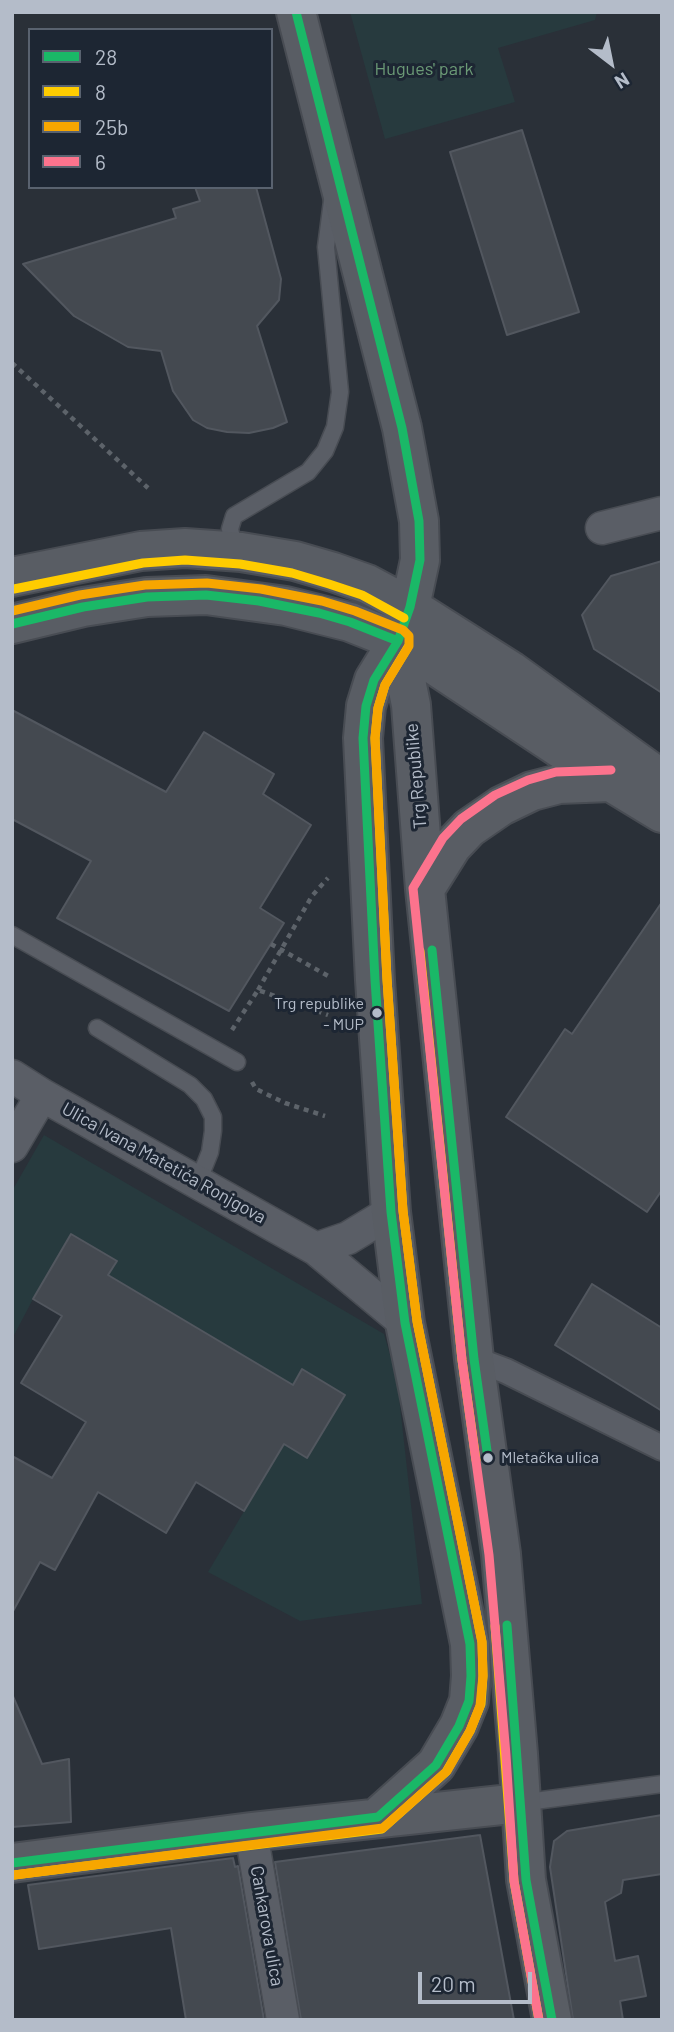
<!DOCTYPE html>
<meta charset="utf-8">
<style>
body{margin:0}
#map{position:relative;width:674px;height:2032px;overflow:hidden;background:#2a3038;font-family:Barlow,sans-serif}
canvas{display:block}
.frame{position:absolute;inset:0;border:14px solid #b4bcc9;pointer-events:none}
.legend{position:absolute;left:28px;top:28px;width:245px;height:161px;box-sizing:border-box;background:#1d2633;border:2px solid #59626f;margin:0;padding:9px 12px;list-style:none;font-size:21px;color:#b4bcc9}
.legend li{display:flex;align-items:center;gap:14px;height:35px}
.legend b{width:35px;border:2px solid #59626f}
.north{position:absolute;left:576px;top:28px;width:70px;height:70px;-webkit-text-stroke:5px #1d2633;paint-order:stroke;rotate:148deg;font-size:19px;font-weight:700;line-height:28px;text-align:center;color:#b4bcc9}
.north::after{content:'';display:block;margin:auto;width:24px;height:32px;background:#b4bcc9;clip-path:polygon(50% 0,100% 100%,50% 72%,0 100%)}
.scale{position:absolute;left:418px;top:1972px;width:114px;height:32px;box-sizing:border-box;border:4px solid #b4bcc9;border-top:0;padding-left:9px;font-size:21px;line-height:24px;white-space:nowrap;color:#b4bcc9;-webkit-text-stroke:5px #1d2633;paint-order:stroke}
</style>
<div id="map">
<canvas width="674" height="2032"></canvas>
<div class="frame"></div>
<ul class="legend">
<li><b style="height:9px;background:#1ab867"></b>28</li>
<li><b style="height:9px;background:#fc0"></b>8</li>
<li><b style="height:9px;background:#f7a600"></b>25b</li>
<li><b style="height:9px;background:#fc738d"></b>6</li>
</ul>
<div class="north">N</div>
<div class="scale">20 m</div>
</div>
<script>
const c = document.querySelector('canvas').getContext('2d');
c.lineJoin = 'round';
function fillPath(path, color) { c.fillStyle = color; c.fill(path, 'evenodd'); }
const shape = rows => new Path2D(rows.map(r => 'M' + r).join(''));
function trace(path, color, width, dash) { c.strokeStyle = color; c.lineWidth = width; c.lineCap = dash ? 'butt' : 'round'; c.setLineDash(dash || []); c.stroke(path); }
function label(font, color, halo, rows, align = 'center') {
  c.font = font + ' Barlow,sans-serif'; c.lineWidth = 6; c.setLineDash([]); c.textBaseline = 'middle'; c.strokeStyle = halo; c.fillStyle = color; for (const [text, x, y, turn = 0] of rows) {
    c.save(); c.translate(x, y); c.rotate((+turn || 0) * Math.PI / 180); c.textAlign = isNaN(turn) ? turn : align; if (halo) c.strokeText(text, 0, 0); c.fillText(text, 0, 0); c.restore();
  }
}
const green = shape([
 [350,12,597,12,595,20,498,48,515,102,385,139],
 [44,1135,384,1334,397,1379,422,1604,300,1621,208,1572,284,1444,307,1458,302,1370,293,1385,108,1275,116,1262,71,1234,33,1299,12,1339,12,1191]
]);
const building = shape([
 [522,130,579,312,507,335,450,152,522,130],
 [195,187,256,187,281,279,279,300,257,326,287,422,273,428,249,433,227,432,207,428,193,420,173,391,161,351,128,347,74,316,23,264,176,218,173,209,200,201,195,187],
 [662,561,662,693,594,649,582,615,611,576,662,561],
 [12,710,166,792,204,732,274,774,263,794,311,825,260,908,284,923,229,1011,57,918,91,861,12,819,12,710],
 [662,902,662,1190,647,1212,506,1117,565,1029,572,1034,662,902],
 [71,1234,117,1261,108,1275,293,1385,302,1369,345,1395,307,1458,284,1444,244,1511,196,1482,166,1533,98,1492,55,1570,40,1562,12,1613,12,1456,52,1478,86,1422,21,1383,62,1316,33,1299,71,1234],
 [592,1284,662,1328,662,1411,555,1345,592,1284],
 [12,1694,42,1764,69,1759,71,1822,12,1827,12,1694],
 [662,1815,662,1874,623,1880,621,1893,605,1902,615,1961,638,1956,646,1996,620,2001,623,2020,573,2020,550,1867,554,1841,567,1831,662,1815],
 [480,1835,514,2020,301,2020,275,1862,480,1835],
 [233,1858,235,1867,238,1866,264,2020,186,2020,171,1928,39,1949,28,1885,233,1858]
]);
const path = shape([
 [12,363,148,488],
 [271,944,330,977],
 [258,990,312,896,328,878],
 [232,1030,258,990,328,1015],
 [252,1082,256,1089,285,1103,325,1116]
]);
const service = shape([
 [240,551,233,543,230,529,234,516,308,472,325,451,335,427,340,392,326,247,332,201],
 [12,935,237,1062],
 [97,1028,190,1085,204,1099,213,1117,213,1131,210,1152,198,1182],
 [520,1803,662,1784]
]);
const pedestrian = shape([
 [474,1359,506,1371,662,1448]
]);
const minor = shape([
 [602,528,662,513],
 [12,1076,42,1095,316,1249,405,1323],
 [12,1146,42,1095],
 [316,1249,348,1238,391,1212],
 [251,1832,283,2020]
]);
const secondary = shape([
 [296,12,402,428,419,521,420,560,410,607,398,641,374,680,366,706,363,738,375,980,391,1212,405,1323,470,1644,471,1676,469,1701,459,1726,436,1765,378,1817],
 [12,577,141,551,185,548,241,552,295,561,333,572,367,584,410,607,511,671,662,780],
 [12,624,83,607,147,597,206,595,286,606,350,622,398,641,611,782,662,813],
 [398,641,411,705,425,889,474,1359,501,1554,518,1754,526,1880,552,2020],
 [425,889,452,846,469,828,501,806,532,791,559,784,611,782],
 [12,1863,251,1832,520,1803]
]);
const bus1 = shape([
 [12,624,83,607,147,597,206,595,259,601,319,613,350,622,398,641],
 [432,950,474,1359,488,1458],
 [507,1625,526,1880,552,2020],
 [12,1863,378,1817,436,1765,459,1726,469,1701,471,1676,470,1644,405,1323,391,1212,375,980,363,738,366,706,374,680,398,641,410,607,420,560,419,521,402,428,296,12]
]);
const bus2 = shape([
 [14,589,143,563,185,560,240,564,292,573,329,584,362,595,404,618],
 [420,951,462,1360,476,1460],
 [495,1626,514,1881,539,2020],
 [14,1875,382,1829,446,1772,470,1731,481,1704,483,1676,482,1642,417,1321,403,1211,387,979,375,738,378,708,385,685,408,647]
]);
const bus3 = shape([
 [12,611,80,595,145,585,207,583,261,589,322,601,355,611,403,630,409,636,409,646,385,685,378,708,375,738,387,979,403,1211,417,1321,482,1642,483,1676,480,1706,470,1731,447,1771,383,1828,14,1875]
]);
const bus4 = shape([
 [539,2020,514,1881,506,1755,489,1555,462,1360,413,888,443,838,461,819,495,795,528,780,556,772,611,770]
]);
const markers = [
 [377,1013,6,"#b4bcc9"],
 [488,1458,6,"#b4bcc9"]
];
const busNames = [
 ["Trg republike",364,1004],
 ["- MUP",364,1025],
 ["Mletačka ulica",501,1458,"left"]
];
const parkNames = [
 ["Hugues' park",424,69]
];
const streetNames = [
 ["Trg Republike",416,776,-95],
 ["Ulica Ivana Matetića Ronjgova",164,1163,29],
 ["Cankarova ulica",267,1926,80]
];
fillPath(green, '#273a3e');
fillPath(building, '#444950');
trace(building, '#52575f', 2);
trace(service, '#484c53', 19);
trace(pedestrian, '#484c53', 28);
trace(minor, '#484c53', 35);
trace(secondary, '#484c53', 42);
trace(path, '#5d636a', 4.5, [5, 5]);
trace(service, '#5a5e66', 16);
trace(pedestrian, '#5a5e66', 24);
trace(minor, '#5a5e66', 32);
trace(secondary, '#595d64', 38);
trace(bus1, '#1ab867', 9);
trace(bus2, '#fc0', 9);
trace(bus3, '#f7a600', 9);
trace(bus4, '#fc738d', 9);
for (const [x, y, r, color] of markers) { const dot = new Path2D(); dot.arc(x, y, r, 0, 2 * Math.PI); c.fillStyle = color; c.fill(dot); trace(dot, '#1d2633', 2.5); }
label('16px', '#b4bcc9', '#1d2633', busNames, 'right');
label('18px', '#6b9a76', '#1d2633', parkNames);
label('18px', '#b4bcc9', '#1d2633', streetNames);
</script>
